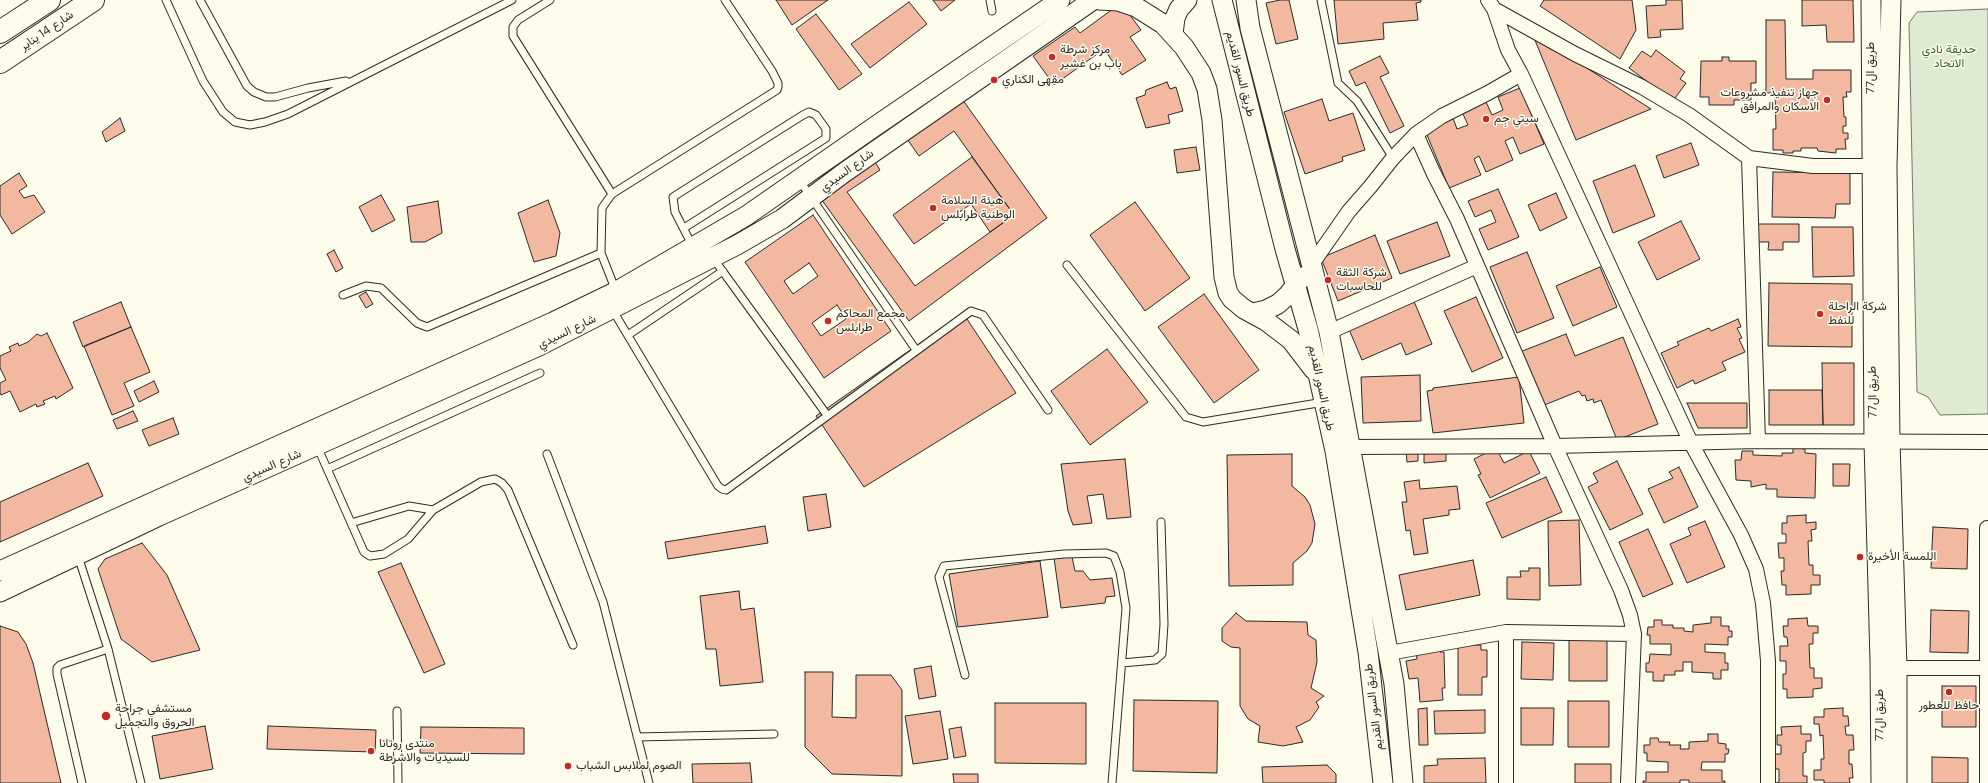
<!DOCTYPE html>
<meta charset="utf-8">
<style>
body{margin:0}
canvas{display:block;background:#fdfbea}
</style>
<canvas width="1988" height="783"></canvas>
<script>
const c = document.querySelector('canvas').getContext('2d');
c.lineJoin = 'round';
function fillPath(path, color) { c.fillStyle = color; c.fill(path, 'evenodd'); }
const shape = rows => new Path2D(rows.map(r => 'M' + r).join(''));
function trace(path, color, width, dash) { c.strokeStyle = color; c.lineWidth = width; c.lineCap = dash ? 'butt' : 'round'; c.setLineDash(dash || []); c.stroke(path); }
function label(font, color, halo, rows, align = 'center') {
  c.font = font + ' "DM Sans",Vazirmatn,sans-serif'; c.lineWidth = 3; c.setLineDash([]); c.textBaseline = 'middle'; c.strokeStyle = halo; c.fillStyle = color; for (const [text, x, y, turn = 0] of rows) {
    c.save(); c.translate(x, y); c.rotate((+turn || 0) * Math.PI / 180); c.textAlign = isNaN(turn) ? turn : align; if (halo) c.strokeText(text, 0, 0); c.fillText(text, 0, 0); c.restore();
  }
}
const green = shape([
 [1988,9,1988,414,1940,415,1928,397,1917,392,1909,23,1917,12,1988,9]
]);
const building = shape([
 [776,0,828,0,792,25,776,0],
 [933,0,955,0,941,11,933,0],
 [1280,0,1289,0,1298,39,1276,44,1266,3,1280,0],
 [1334,0,1421,0,1421,2,1416,3,1418,20,1383,23,1384,39,1338,44,1334,0],
 [1544,0,1632,0,1636,30,1620,59,1540,6,1544,0],
 [1666,0,1682,0,1683,29,1660,30,1661,37,1648,38,1646,6,1666,5,1666,0],
 [1802,0,1853,0,1854,42,1827,42,1826,25,1802,26,1802,0],
 [909,2,927,24,870,68,851,44,909,2],
 [1121,3,1141,30,1130,37,1146,60,1122,75,1104,49,1054,85,1033,56,1075,27,1080,33,1121,3],
 [816,14,862,74,839,90,796,29,816,14],
 [1766,20,1785,20,1786,79,1813,79,1813,70,1851,70,1851,92,1846,92,1847,97,1843,97,1844,117,1846,117,1846,126,1843,126,1843,133,1848,133,1848,139,1845,139,1846,149,1836,149,1836,153,1818,151,1817,148,1801,148,1801,151,1793,151,1793,153,1783,153,1783,150,1773,150,1773,129,1776,129,1775,93,1766,93,1766,20],
 [1532,33,1651,109,1576,140,1532,33],
 [1656,50,1685,72,1680,79,1686,83,1673,101,1629,68,1642,51,1651,57,1656,50],
 [1380,56,1389,73,1380,77,1404,126,1390,133,1365,82,1356,86,1349,71,1380,56],
 [1722,57,1729,57,1729,61,1756,61,1756,83,1751,83,1751,100,1734,100,1734,105,1709,105,1709,97,1700,97,1701,61,1722,61,1722,57],
 [1167,82,1170,89,1176,87,1183,111,1168,115,1170,123,1146,128,1136,98,1145,95,1146,90,1167,82],
 [1520,88,1544,144,1520,154,1513,137,1505,141,1513,160,1486,172,1479,156,1474,159,1481,175,1449,188,1425,130,1453,118,1457,129,1468,125,1462,112,1486,102,1492,115,1503,110,1498,97,1520,88],
 [960,96,1047,218,909,321,819,196,873,159,880,170,847,192,915,286,1014,215,954,131,919,156,905,136,960,96],
 [1322,99,1329,121,1353,113,1365,150,1342,157,1343,161,1305,174,1284,112,1322,99],
 [120,118,125,131,106,142,102,132,120,118],
 [1691,143,1699,165,1664,178,1656,156,1691,143],
 [1196,147,1200,170,1177,173,1174,150,1196,147],
 [972,157,1014,215,990,232,971,204,914,244,893,215,972,157],
 [1635,165,1655,216,1613,233,1593,181,1635,165],
 [1773,172,1850,173,1850,204,1836,204,1835,218,1772,217,1773,172],
 [19,173,27,186,19,191,24,198,34,195,45,212,12,234,0,215,0,186,19,173],
 [1498,189,1519,237,1488,250,1479,229,1496,222,1491,210,1475,217,1468,201,1498,189],
 [1556,193,1567,218,1540,231,1528,205,1556,193],
 [381,195,395,220,372,232,359,207,381,195],
 [548,200,560,233,556,256,534,262,518,213,548,200],
 [438,201,442,233,425,242,411,242,407,207,438,201],
 [1135,202,1190,278,1145,311,1090,235,1135,202],
 [813,215,891,331,824,378,745,262,813,215],
 [809,263,818,276,793,294,784,281,809,263],
 [837,305,846,319,821,336,812,323,837,305],
 [1681,221,1700,259,1657,280,1638,242,1681,221],
 [1437,222,1450,256,1400,274,1387,241,1437,222],
 [1755,224,1799,224,1799,242,1783,242,1783,250,1768,250,1769,242,1755,242,1755,224],
 [1812,227,1853,227,1854,276,1813,277,1812,227],
 [1375,235,1392,278,1338,301,1321,258,1375,235],
 [334,250,343,268,336,272,327,254,334,250],
 [1527,252,1554,318,1517,333,1490,267,1527,252],
 [1600,267,1617,307,1573,326,1556,286,1600,267],
 [1769,283,1852,284,1852,347,1768,346,1769,283],
 [366,292,373,304,366,308,359,296,366,292],
 [1204,294,1259,370,1214,403,1158,327,1204,294],
 [1476,297,1503,358,1472,372,1444,311,1476,297],
 [1413,299,1432,344,1406,355,1401,343,1362,360,1348,327,1413,299],
 [121,302,131,327,83,347,73,322,121,302],
 [963,313,1016,393,864,487,816,416,963,313],
 [1738,319,1741,327,1737,328,1742,338,1739,339,1745,352,1722,362,1726,370,1695,384,1693,380,1677,388,1661,353,1679,345,1677,342,1709,328,1711,331,1738,319],
 [131,327,150,372,124,383,134,406,112,415,84,346,131,327],
 [47,333,73,388,56,399,55,396,43,401,45,404,37,407,36,404,20,412,10,391,1,395,0,393,0,383,6,380,0,368,0,356,11,351,9,347,18,343,19,346,28,342,37,334,41,336,47,333],
 [1566,334,1575,356,1623,337,1658,424,1617,440,1601,400,1594,403,1593,399,1587,401,1585,395,1582,396,1579,391,1542,406,1520,352,1566,334],
 [1107,349,1148,402,1090,445,1051,391,1107,349],
 [1822,363,1854,363,1854,425,1823,425,1822,363],
 [1420,375,1421,421,1363,423,1361,377,1420,375],
 [1519,377,1524,423,1433,433,1427,391,1433,390,1433,388,1519,377],
 [154,381,159,392,139,402,134,391,154,381],
 [1769,390,1822,390,1823,425,1769,425,1769,390],
 [1687,403,1747,403,1747,428,1698,428,1687,403],
 [133,411,138,421,117,429,113,420,133,411],
 [173,418,179,434,149,446,142,430,173,418],
 [1496,448,1504,463,1529,451,1540,473,1490,498,1478,475,1481,474,1474,459,1496,448],
 [1793,448,1805,449,1805,453,1816,454,1815,498,1777,497,1777,489,1766,489,1766,484,1751,487,1751,481,1736,480,1735,460,1741,460,1742,451,1753,451,1753,455,1782,456,1782,453,1793,453,1793,448],
 [1418,451,1418,461,1407,462,1406,452,1418,451],
 [1446,452,1446,461,1424,463,1424,454,1446,452],
 [1292,454,1292,486,1305,497,1310,505,1315,524,1312,543,1307,551,1293,563,1293,585,1229,586,1227,455,1292,454],
 [1125,459,1131,517,1107,519,1103,494,1087,496,1092,523,1073,525,1068,511,1061,464,1125,459],
 [1617,461,1643,514,1610,530,1588,487,1598,482,1593,473,1617,461],
 [88,463,103,496,0,542,0,502,88,463],
 [1833,464,1850,464,1849,486,1833,486,1833,464],
 [1679,467,1698,507,1664,523,1648,489,1673,478,1669,472,1679,467],
 [1546,477,1562,512,1502,538,1486,503,1546,477],
 [1419,480,1420,489,1457,486,1460,509,1449,510,1449,515,1423,519,1428,553,1414,555,1410,530,1406,531,1402,502,1407,502,1404,482,1419,480],
 [826,494,831,527,808,531,803,497,826,494],
 [1806,515,1806,523,1816,522,1816,529,1811,530,1812,541,1808,541,1809,565,1813,565,1813,575,1820,575,1820,585,1811,585,1811,594,1786,595,1786,585,1782,585,1781,571,1784,571,1784,558,1779,558,1778,543,1786,543,1786,534,1782,534,1782,523,1787,523,1787,516,1806,515],
 [1579,520,1581,585,1549,586,1548,521,1579,520],
 [1705,521,1725,567,1687,583,1670,544,1691,535,1688,528,1705,521],
 [765,526,768,543,668,559,665,542,765,526],
 [1933,527,1968,529,1967,569,1931,568,1933,527],
 [1648,529,1673,584,1643,597,1619,542,1648,529],
 [142,543,167,575,200,650,152,662,121,639,98,569,105,559,142,543],
 [1072,557,1075,571,1083,571,1090,580,1112,578,1115,596,1106,597,1105,603,1061,608,1054,558,1072,557],
 [1473,560,1480,595,1406,610,1399,575,1473,560],
 [1040,561,1048,617,958,627,949,574,1040,561],
 [401,563,445,664,424,673,378,572,401,563],
 [1529,568,1540,568,1540,600,1507,599,1507,577,1521,577,1520,571,1529,571,1529,568],
 [739,591,741,610,754,608,763,682,720,686,716,649,706,649,700,596,739,591],
 [1931,610,1969,611,1968,653,1930,652,1931,610],
 [1236,613,1246,621,1307,622,1308,635,1316,640,1317,662,1311,688,1324,696,1316,702,1319,707,1310,720,1296,727,1303,742,1283,746,1258,742,1260,726,1248,719,1240,706,1240,648,1231,647,1222,641,1222,628,1236,613],
 [1711,617,1721,617,1721,626,1729,626,1729,631,1732,631,1732,637,1728,637,1728,645,1705,644,1705,652,1725,653,1725,663,1728,663,1728,670,1721,670,1721,679,1713,679,1713,673,1692,672,1692,662,1683,662,1683,671,1675,671,1675,675,1664,675,1664,681,1653,681,1653,672,1646,672,1646,663,1649,663,1650,654,1671,655,1671,644,1650,644,1650,635,1647,635,1648,627,1654,627,1654,620,1662,620,1662,625,1673,625,1673,628,1684,628,1684,631,1693,632,1693,625,1711,623,1711,617],
 [1807,618,1808,626,1818,626,1818,633,1813,633,1813,644,1809,644,1810,668,1814,668,1814,678,1822,678,1822,688,1813,689,1813,697,1787,698,1787,689,1783,689,1783,674,1786,674,1786,661,1780,661,1780,646,1788,646,1787,637,1784,637,1783,626,1788,626,1788,619,1807,618],
 [0,626,18,632,26,644,33,663,61,783,0,783,0,626],
 [1569,636,1607,636,1607,681,1569,681,1569,636],
 [1522,642,1554,643,1553,680,1521,679,1522,642],
 [1458,645,1481,645,1481,650,1487,650,1487,677,1482,677,1482,695,1458,695,1458,645],
 [1440,648,1440,652,1444,652,1445,688,1442,688,1443,700,1420,702,1418,678,1409,679,1406,661,1417,659,1416,650,1440,648],
 [931,666,936,696,919,699,914,669,931,666],
 [805,672,833,672,832,717,856,718,856,675,891,675,902,690,902,776,832,774,805,747,805,672],
 [1942,686,1976,686,1976,727,1942,727,1942,686],
 [1134,700,1218,701,1217,773,1133,771,1134,700],
 [1568,701,1609,701,1609,747,1568,747,1568,701],
 [995,703,1086,703,1086,764,995,763,995,703],
 [1427,708,1428,745,1419,745,1418,709,1427,708],
 [1521,708,1554,708,1553,745,1521,745,1521,708],
 [1843,708,1843,716,1848,716,1849,726,1845,726,1846,735,1853,735,1854,750,1849,750,1849,764,1852,764,1853,778,1849,778,1850,783,1824,783,1824,780,1814,780,1814,770,1821,770,1821,759,1824,759,1823,735,1820,736,1819,724,1814,724,1814,717,1824,717,1824,709,1843,708],
 [1485,710,1485,733,1435,734,1434,711,1485,710],
 [940,711,948,759,913,764,905,716,940,711],
 [205,726,213,769,160,779,152,736,205,726],
 [268,726,376,730,375,752,267,749,268,726],
 [1801,726,1801,734,1811,734,1811,741,1806,741,1806,752,1803,753,1803,776,1807,776,1807,783,1776,783,1779,782,1779,769,1773,769,1773,754,1781,754,1781,745,1777,745,1777,735,1782,735,1781,727,1801,726],
 [421,727,524,728,524,754,420,753,421,727],
 [961,727,966,756,954,758,949,729,961,727],
 [1708,734,1718,734,1718,743,1726,744,1726,749,1729,749,1728,754,1725,754,1725,762,1702,762,1701,770,1722,770,1722,781,1725,781,1725,783,1689,783,1689,780,1680,780,1680,783,1643,783,1643,781,1646,781,1646,772,1668,772,1668,762,1647,761,1647,753,1644,753,1644,745,1650,745,1650,738,1658,738,1659,742,1670,742,1669,745,1681,745,1680,749,1689,749,1689,742,1708,741,1708,734],
 [1932,757,1968,758,1968,783,1932,783,1932,757],
 [1485,758,1486,783,1424,783,1424,766,1438,765,1437,759,1485,758],
 [750,763,752,783,693,783,692,764,750,763],
 [1575,764,1611,764,1611,783,1575,783,1575,764],
 [1327,765,1336,774,1336,783,1263,783,1262,767,1327,765],
 [953,774,978,774,978,783,954,783,953,774]
]);
const lane = shape([
 [166,0,203,81,223,112,235,122,250,125,265,122,288,114,512,0],
 [200,0,247,86,254,92,266,97,275,97,308,88,346,81],
 [550,0,518,20,513,27,513,36,612,194],
 [990,0,992,11],
 [1321,0,1338,83,1357,101,1393,158],
 [800,181,916,350],
 [684,228,826,138,826,129,816,115,809,112,803,115,673,197,675,212,693,247],
 [713,258,827,415],
 [1067,265,1186,417,1203,422,1324,402],
 [616,291,601,253,602,208,612,194,777,90,778,87,778,83,772,71,725,0],
 [343,295,366,286,381,288,417,323,427,327,601,253],
 [612,309,718,486,722,489,726,490,971,311,983,315,1048,410],
 [628,335,723,271],
 [317,446,364,552,370,556,384,554,408,539,433,510,481,482,495,479,502,483,508,490,573,645],
 [547,454,603,602,649,783],
 [327,469,540,373],
 [351,523,409,506,433,510],
 [78,556,108,649,141,783],
 [1122,663,1155,660,1162,654,1164,624,1161,522],
 [965,675,939,577,944,566,1064,554,1106,553,1114,556,1120,572,1126,608,1112,783],
 [397,711,398,783],
 [637,737,774,734],
 [82,783,57,674,57,668,60,665,108,649]
]);
const street = shape([
 [1488,0,1494,9,1508,50,1521,74,1691,443,1741,535,1756,569,1763,603,1768,661,1768,783],
 [1494,9,1575,54,1642,87,1689,115,1749,158,1813,166,1871,166],
 [1416,134,1433,172,1457,219,1555,446,1621,590,1630,615,1634,634,1628,783],
 [1749,158,1758,441],
 [1312,264,1349,211,1370,187,1393,158,1416,134,1442,116,1488,93,1521,74],
 [1329,332,1477,266],
 [1341,450,1351,447,1555,446,1758,441,1988,442],
 [1987,528,1987,783],
 [1389,653,1506,632],
 [1897,668,1987,668],
 [1506,783,1506,632,1634,634]
]);
const secondary = shape([
 [1099,0,1118,1,1136,7,1163,24,1184,47,1201,73,1207,89,1212,120,1224,277,1228,293,1232,299,1244,309,1266,321,1291,340,1314,370],
 [1222,0,1285,249,1308,329,1335,451,1368,652,1383,783],
 [1246,0,1250,28,1329,332,1394,684,1403,783],
 [1871,0,1874,442,1880,661,1881,783],
 [1891,0,1887,166,1890,441,1897,668,1897,783],
 [1173,34,1175,18,1179,9,1187,0],
 [1253,313,1266,310,1278,304,1288,295,1302,277],
 [0,571,553,322,617,291,746,216,877,125,1060,0],
 [0,592,159,516,539,346,737,245,782,219,845,172,1093,0]
]);
const highway = shape([
 [0,32,49,0],
 [0,62,93,0]
]);
const markers = [
 [1052,57,4,"#c62828"],
 [994,80,4,"#c62828"],
 [1827,100,4,"#c62828"],
 [1486,119,4,"#c62828"],
 [933,208,4,"#c62828"],
 [1328,280,4,"#c62828"],
 [1820,314,4,"#c62828"],
 [828,321,4,"#c62828"],
 [1860,557,4,"#c62828"],
 [1949,692,4,"#c62828"],
 [106,716,5,"#c62828"],
 [371,751,4,"#c62828"],
 [568,766,4,"#c62828"]
];
const streetNames = [
 ["شارع 14 يناير",47,31,-34],
 ["طريق ال77",1871,68,-90],
 ["طريق السور القديم",1240,74,76],
 ["شارع السيدي",847,171,-36],
 ["شارع السيدي",567,332,-26],
 ["طريق السور القديم",1321,388,78],
 ["طريق ال77",1873,392,-91],
 ["شارع السيدي",272,466,-24],
 ["طريق السور القديم",1374,707,-97],
 ["طريق ال77",1880,715,-90]
];
const poiNames = [
 ["مركز شرطة",1060,50],
 ["باب بن غشير",1060,64],
 ["مقهى الكناري",1002,80],
 ["جهاز تنفيذ مشروعات",1819,93,"right"],
 ["الاسكان والمرافق",1819,107,"right"],
 ["سيتي جِم",1494,119],
 ["هيئة السلامة",941,201],
 ["الوطنية طرابلس",941,215],
 ["شركة الثقة",1336,273],
 ["للحاسبات",1336,287],
 ["شركة الراحلة",1828,307],
 ["للنفط",1828,321],
 ["مجمع المحاكم",836,314],
 ["طرابلس",836,328],
 ["اللمسة الأخيرة",1868,557],
 ["حافظ للعطور",1949,706,"center"],
 ["مستشفي جراحة",115,709],
 ["الحروق والتجميل",115,723],
 ["منتدى روتانا",379,744],
 ["للسيديات والاشرطة",379,758],
 ["الصوم لملابس الشباب",576,766]
];
const parkNames = [
 ["حديقة نادي",1949,50],
 ["الاتحاد",1949,64]
];
fillPath(green, '#deebd1');
trace(green, '#74746e', 1);
fillPath(building, '#f2b8a0');
trace(building, '#2b2b2b', 1);
trace(lane, '#2b2b2b', 9);
trace(street, '#2b2b2b', 16);
trace(secondary, '#2b2b2b', 21);
trace(highway, '#2b2b2b', 24);
trace(lane, '#fdfbea', 7);
trace(street, '#fdfbea', 14);
trace(secondary, '#fdfbea', 19);
trace(highway, '#fdfbea', 22);
for (const [x, y, r, color] of markers) { const dot = new Path2D(); dot.arc(x, y, r, 0, 2 * Math.PI); c.fillStyle = color; c.fill(dot); trace(dot, '#fdfbea', 1.5); }
label('12px', '#2b2b2b', '#fdfbea', streetNames);
label('12px', '#2b2b2b', '#fdfbea', poiNames, 'left');
label('12px', '#34623c', '#fdfbea', parkNames);
</script>
